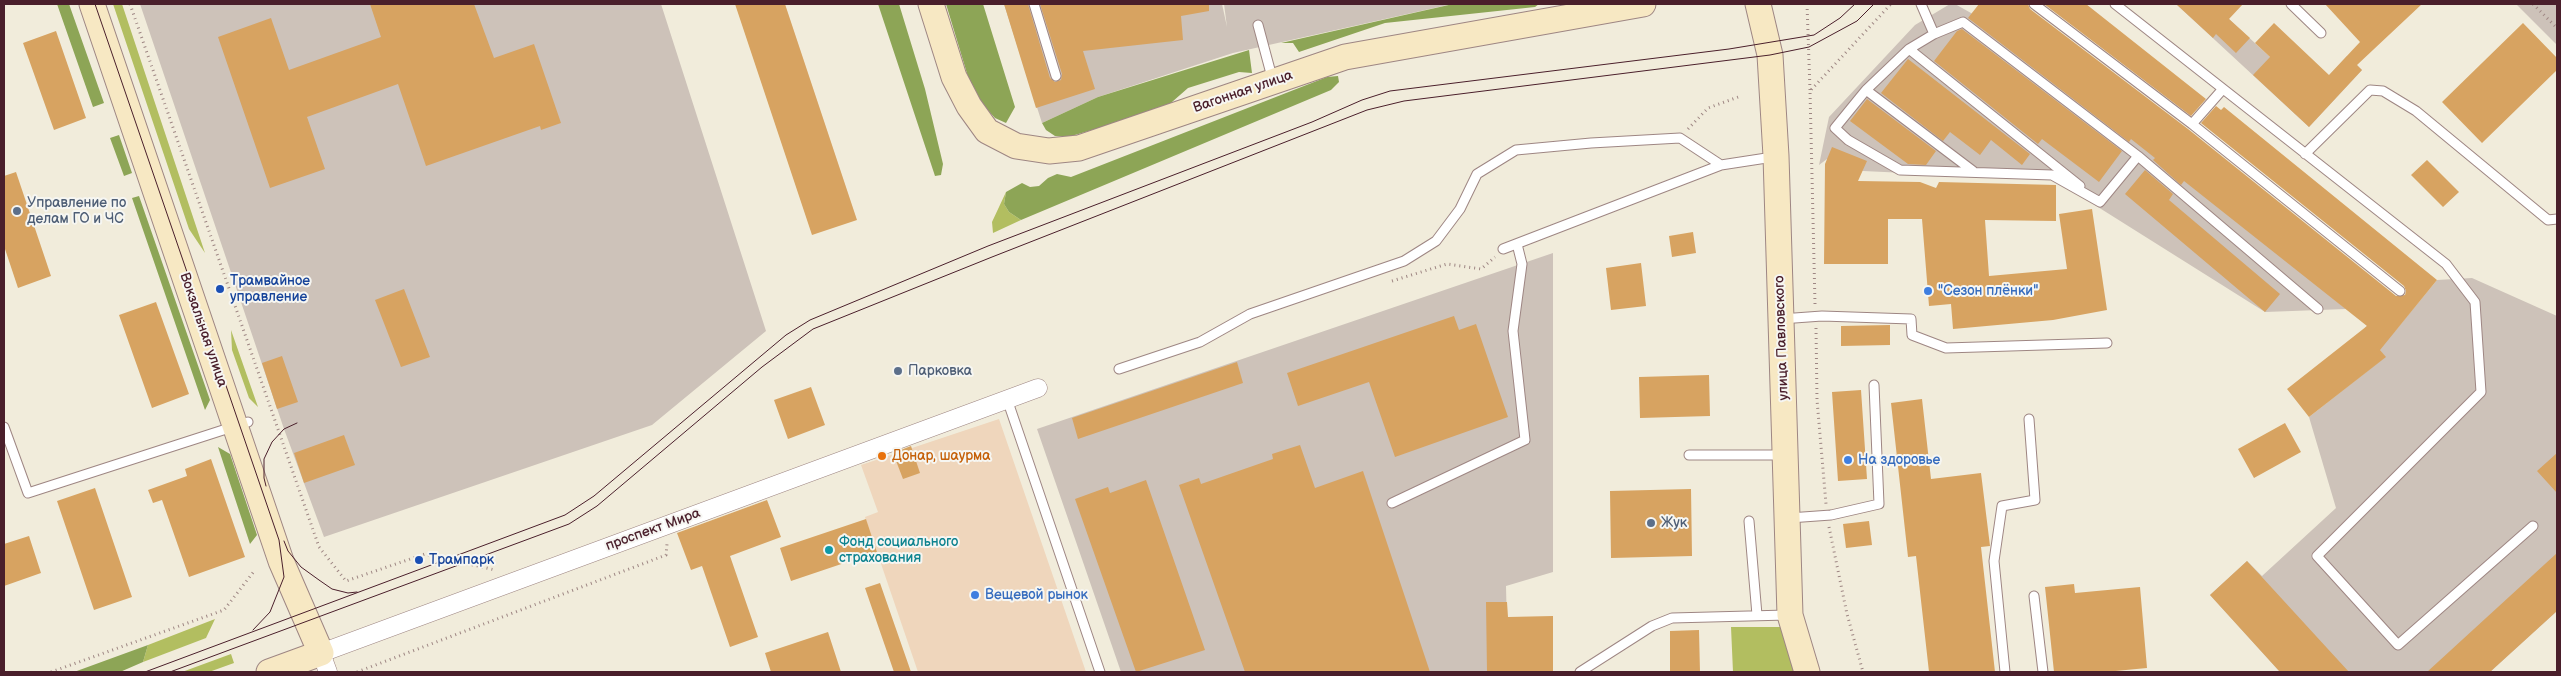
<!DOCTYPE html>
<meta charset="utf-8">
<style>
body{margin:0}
#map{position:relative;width:2561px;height:676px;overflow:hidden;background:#f1ecdb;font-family:"Balsamiq Sans",sans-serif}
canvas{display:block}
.frame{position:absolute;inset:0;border:5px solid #4a1f2b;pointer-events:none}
</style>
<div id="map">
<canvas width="2561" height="676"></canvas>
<div class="frame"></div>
</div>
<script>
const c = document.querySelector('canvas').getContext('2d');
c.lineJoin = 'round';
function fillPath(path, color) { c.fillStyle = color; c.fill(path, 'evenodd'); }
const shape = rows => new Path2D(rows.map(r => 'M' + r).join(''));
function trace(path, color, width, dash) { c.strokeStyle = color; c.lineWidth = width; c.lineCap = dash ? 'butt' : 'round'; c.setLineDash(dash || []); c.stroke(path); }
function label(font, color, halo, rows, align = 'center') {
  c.font = font + ' "Balsamiq Sans",sans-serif'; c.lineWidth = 4; c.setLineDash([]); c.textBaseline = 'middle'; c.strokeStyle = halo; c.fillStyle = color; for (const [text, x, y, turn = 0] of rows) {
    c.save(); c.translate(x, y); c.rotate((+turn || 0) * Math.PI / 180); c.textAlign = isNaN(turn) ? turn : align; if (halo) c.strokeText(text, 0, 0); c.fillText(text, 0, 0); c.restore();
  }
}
const built = shape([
 [999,419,1086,672,918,672,865,517,878,512,861,465]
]);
const industrial = shape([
 [140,4,661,4,766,331,652,425,324,537,284,429],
 [1004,4,1222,4,1227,27,1224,4,1452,4,1233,53,1098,97,1042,123],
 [1950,4,1955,4,1971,13,1988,26,2000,11,2346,309,2265,312,2055,180,1863,171,1827,159,1819,165,1829,117,1915,25],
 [2176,4,2202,4,2223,24,2229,19,2311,95,2347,56,2362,70,2309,127],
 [2516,4,2557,4,2557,45],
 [1553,253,1553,572,1506,586,1508,672,1121,672,1037,429],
 [2472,278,2557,316,2557,611,2490,672,2280,672,2210,595,2247,561,2262,576,2336,508,2309,417,2385,357,2364,329,2375,316,2395,331,2437,280]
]);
const green = shape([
 [113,4,122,4,205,253,189,229],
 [1006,192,1004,204,1009,212,1021,220,993,233,992,222],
 [231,330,258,407,249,398,232,350],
 [215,619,206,638,143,662,148,645],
 [1731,627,1787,627,1799,672,1733,672],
 [231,654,234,663,209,672,182,672]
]);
const forest = shape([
 [57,4,69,4,104,103,93,107],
 [878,4,899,4,925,89,943,164,941,175,935,176],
 [946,4,983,4,1015,107,1006,123,995,118,983,105,969,80],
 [1453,4,1539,4,1535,7,1385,23,1299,52,1293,43,1281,43],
 [1249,50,1252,73,1239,72,1188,88,1164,109,1068,137,1055,136,1046,130,1042,123,1098,97],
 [1338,76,1339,82,1331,90,1021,220,1009,212,1004,204,1006,192,1022,183,1030,187,1039,186,1048,178,1057,174,1071,177,1327,77],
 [119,135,132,173,124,176,110,138],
 [139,196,210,400,205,410,132,198],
 [218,447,230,454,257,535,250,544],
 [148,645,143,662,120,672,74,672]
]);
const building = shape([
 [370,4,474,4,494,58,534,44,561,123,541,130,540,126,426,166,398,84,307,117,325,169,270,188,218,37,271,18,289,70,381,37],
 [735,4,785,4,857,220,812,235],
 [1004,4,1028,4,1050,78,1055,82,1061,80,1062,74,1040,4,1209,4,1209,11,1181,16,1183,40,1083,51,1095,89,1036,108],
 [1979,4,2028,4,2030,9,2188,129,2396,296,2405,295,2406,291,2404,286,2201,123,2216,106,2221,110,2224,107,2437,280,2380,350,2386,357,2309,417,2287,389,2367,326,2184,181,2181,185,2153,160,2155,158,2131,139,2129,142,1968,18],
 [2044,4,2086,4,2206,99,2191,116],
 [2176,4,2243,4,2229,19,2250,38,2236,53,2216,34,2213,38],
 [2325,4,2422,4,2357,65,2362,70,2309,127,2253,75,2270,57,2255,43,2274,23,2329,75,2360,42],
 [2523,23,2557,58,2557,70,2482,143,2442,102],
 [1962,29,2122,151,2099,182,2042,139,2038,144,1934,61,1957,31],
 [56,31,86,118,54,130,23,43],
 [1908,59,2030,154,2022,165,1991,140,1980,155,1950,132,1943,141,1881,93],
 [1867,99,1936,151,1926,165,1908,164,1850,121],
 [1832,147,1867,161,1858,181,1920,182,1936,188,1939,182,2056,185,2056,221,1985,220,1989,276,2067,269,2059,214,2092,209,2107,310,2053,320,1953,329,1951,304,1929,306,1922,219,1888,219,1888,264,1824,264,1825,164],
 [2427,160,2459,192,2443,207,2411,175],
 [2145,170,2173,194,2169,200,2280,294,2265,312,2125,194],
 [16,172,51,276,18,288,4,246,4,176],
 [1693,232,1696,253,1672,257,1669,236],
 [1641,263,1646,306,1611,310,1606,268],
 [404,289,430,357,401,367,375,300],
 [156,302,189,394,152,408,119,315],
 [1454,316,1459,330,1476,324,1508,417,1395,457,1369,382,1298,406,1287,373],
 [1890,325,1890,345,1841,346,1841,326],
 [282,356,298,402,277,409,262,363],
 [1237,362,1243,383,1078,439,1072,418],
 [1709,375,1710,416,1640,418,1639,377],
 [811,387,825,425,788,439,774,400],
 [1861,390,1867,479,1838,481,1832,392],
 [1922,399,1931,479,1981,473,1990,546,1981,547,1995,672,1929,672,1916,556,1908,557,1891,403],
 [2285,423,2301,452,2254,478,2238,449],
 [344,435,355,465,304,483,294,453],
 [1300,445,1315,488,1363,471,1430,672,1245,672,1179,485,1199,478,1201,484,1273,459,1272,454],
 [911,446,920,473,903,479,893,453],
 [2557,453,2557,493,2537,471],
 [211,459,245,557,189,577,162,500,153,503,148,490,187,476,185,469],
 [1146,480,1205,650,1136,672,1075,499,1108,487,1110,493],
 [95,488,132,597,94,610,57,501],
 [1691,489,1692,556,1611,558,1610,491],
 [767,500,781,537,730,556,758,637,730,647,702,566,691,570,677,533],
 [866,519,877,552,791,581,780,548],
 [1869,521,1872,545,1846,548,1843,524],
 [29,536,41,573,4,586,4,544],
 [2557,553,2557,611,2490,672,2427,672],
 [2247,561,2261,576,2349,672,2280,672,2210,595],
 [880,583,911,672,894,672,865,588],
 [2074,584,2075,593,2140,587,2147,668,2105,672,2054,672,2045,587],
 [1486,602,1507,602,1508,617,1553,616,1553,672,1487,672],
 [1699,630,1700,672,1670,672,1670,631],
 [828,632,841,672,771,672,765,653]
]);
const path = shape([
 [130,4,319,547,346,581,425,554,495,570],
 [1807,4,1810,90],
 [2533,4,2557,28],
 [1688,129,1708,108,1741,96],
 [1392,281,1447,264,1481,269,1495,257],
 [1815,304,1810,91,1891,4],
 [1816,328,1817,400,1826,504],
 [1829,527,1847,614,1863,672],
 [51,672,224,610,255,570],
 [357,672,666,555,667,544]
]);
const lane = shape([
 [1034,4,1056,76],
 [1921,4,1934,34,1909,49,2080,186],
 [2034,4,2192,124,2400,291],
 [2115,4,2446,264,2475,302,2481,392,2317,556,2398,645,2533,526],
 [2291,4,2321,33],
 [1258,25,1273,81],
 [1934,34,1963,22,2138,156,2318,309],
 [1909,49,1866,90,1973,171],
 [1866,90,1835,128,1848,140,1900,170,2052,175,2100,202,2138,156],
 [2192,124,2222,90],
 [2305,154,2370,90,2383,91,2416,111,2548,220,2557,219],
 [1503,249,1721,165,1773,157],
 [1781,319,1822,316,1911,319,1912,335,1946,348,2107,343],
 [1119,369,1200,342,1250,314,1404,261,1436,241,1460,209,1477,174,1516,150,1591,143,1680,138,1721,165],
 [1007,399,1100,672],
 [4,427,28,493,248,422],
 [1689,455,1783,455],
 [1392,503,1525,440,1513,331,1522,264,1517,244],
 [1789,518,1831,515,1879,504,1874,385],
 [1749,521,1757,615],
 [2034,596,2043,672],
 [1580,672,1652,626,1672,618,1787,615],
 [2005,672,1994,561,2002,506,2035,500,2029,419]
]);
const street = shape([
 [328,672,321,653,1038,388]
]);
const secondary = shape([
 [92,4,281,561,321,653],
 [931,4,954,77,969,106,987,131,1016,146,1049,151,1079,148,1345,57,1643,4],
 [1758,4,1770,55,1776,156,1790,615,1807,672],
 [269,672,321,653]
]);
const tram = shape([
 [95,4,279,540,284,577,270,612,253,630],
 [266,486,264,478,264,459,272,442,284,429,297,423],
 [284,541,288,551,301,567,319,580,332,589,348,593,357,592],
 [145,672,565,515,594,496,786,335,810,320,988,246,1312,122,1362,100,1390,91,1729,49,1814,35,1840,18,1855,4],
 [170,672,569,524,597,506,762,367,813,329,992,257,1367,110,1404,101,1770,55,1809,47,1857,21,1874,4]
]);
const markers = [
 [17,211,5,"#5c6f8a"],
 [220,289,5,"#1a4fb4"],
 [1928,291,5,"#3f7fe0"],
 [898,371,5,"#5c6f8a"],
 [882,456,5,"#e8710a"],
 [1848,460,5,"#3f7fe0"],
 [1651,523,5,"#5c6f8a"],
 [829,550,5,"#0f9aa8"],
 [419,560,5,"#1a4fb4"],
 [975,595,5,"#3f7fe0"]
];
const streetNames = [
 ["Вагонная улица",1243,92,-19],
 ["Вокзальная улица",203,330,71],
 ["улица Павловского",1782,338,-92],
 ["проспект Мира",653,530,-20]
];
const serviceNames = [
 ["Управление по",27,203],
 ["делам ГО и ЧС",27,219],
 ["Парковка",908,371],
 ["Жук",1661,523]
];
const transitNames = [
 ["Трамвайное",230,281],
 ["управление",230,297],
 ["Трампарк",429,560]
];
const shopNames = [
 ["\"Сезон плёнки\"",1938,291],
 ["На здоровье",1858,460],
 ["Вещевой рынок",985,595]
];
const foodNames = [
 ["Донар, шаурма",892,456]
];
const cultureNames = [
 ["Фонд социального",839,542],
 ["страхования",839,558]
];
fillPath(built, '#efd6bc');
fillPath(industrial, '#cdc2b9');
fillPath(green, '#b2be60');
fillPath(forest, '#8da556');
fillPath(building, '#d7a361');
trace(lane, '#9e8683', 11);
trace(street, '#9e8683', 19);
trace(secondary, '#9e8683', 27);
trace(path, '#9e8683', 3, [1, 4]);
trace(lane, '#fff', 9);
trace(street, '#fff', 18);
trace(secondary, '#f7e8c3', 25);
trace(tram, '#4a1f2b', 1);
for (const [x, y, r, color] of markers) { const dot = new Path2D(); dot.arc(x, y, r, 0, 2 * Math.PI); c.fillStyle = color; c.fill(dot); trace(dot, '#f6f6f2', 2); }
label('14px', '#4a1f2b', '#f6f6f2', streetNames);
label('14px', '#4e5e75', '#f6f6f2', serviceNames, 'left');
label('14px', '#164399', '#f6f6f2', transitNames, 'left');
label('14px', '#366cbe', '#f6f6f2', shopNames, 'left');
label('14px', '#c56008', '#f6f6f2', foodNames, 'left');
label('14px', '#0d838f', '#f6f6f2', cultureNames, 'left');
</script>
